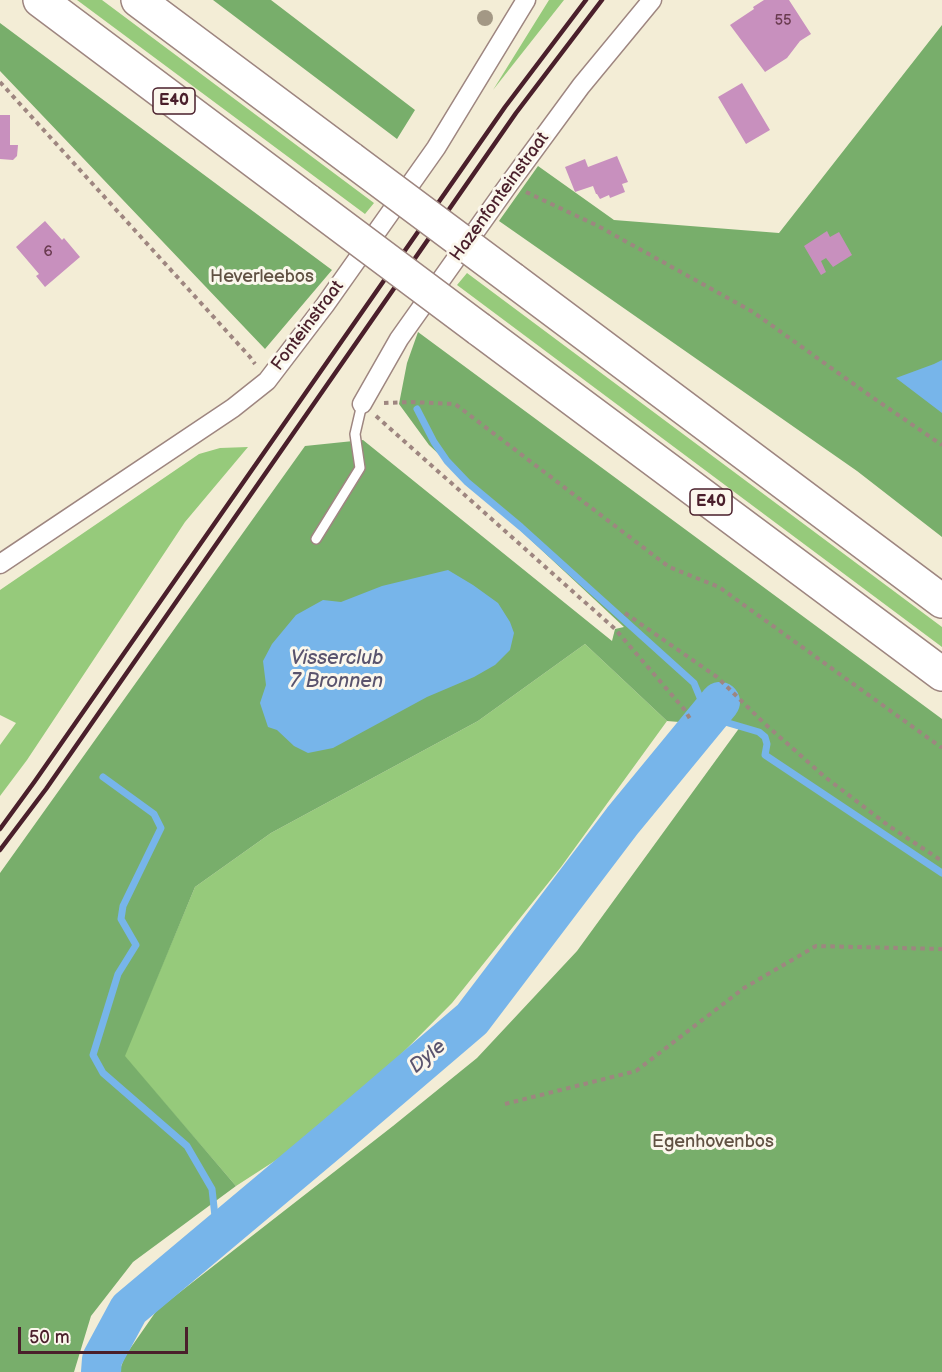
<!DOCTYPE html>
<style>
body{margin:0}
#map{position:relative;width:942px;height:1372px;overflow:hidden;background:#f3edd6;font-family:"Balsamiq Sans",sans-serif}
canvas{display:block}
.scale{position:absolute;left:18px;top:1327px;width:170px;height:27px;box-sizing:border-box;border:3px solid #4a1f2b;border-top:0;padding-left:8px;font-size:18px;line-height:21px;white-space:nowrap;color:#4a1f2b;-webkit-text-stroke:4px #fbf7ec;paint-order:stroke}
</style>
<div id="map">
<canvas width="942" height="1372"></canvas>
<div class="scale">50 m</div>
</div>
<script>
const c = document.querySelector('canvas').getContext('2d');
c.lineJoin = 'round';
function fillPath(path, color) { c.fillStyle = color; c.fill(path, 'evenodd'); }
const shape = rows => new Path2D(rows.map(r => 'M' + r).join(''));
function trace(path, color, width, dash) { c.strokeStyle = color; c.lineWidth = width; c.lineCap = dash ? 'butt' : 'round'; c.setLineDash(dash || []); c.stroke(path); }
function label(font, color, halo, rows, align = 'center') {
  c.font = font + ' "Balsamiq Sans",sans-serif'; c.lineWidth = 6; c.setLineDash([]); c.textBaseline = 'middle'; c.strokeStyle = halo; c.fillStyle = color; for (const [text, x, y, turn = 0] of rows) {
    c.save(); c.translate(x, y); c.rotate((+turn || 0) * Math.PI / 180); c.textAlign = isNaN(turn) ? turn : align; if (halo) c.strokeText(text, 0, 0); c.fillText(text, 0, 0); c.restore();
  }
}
const green = shape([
 [77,0,102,0,374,203,365,214],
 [549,0,564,0,493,90],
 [467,273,942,627,942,647,457,285],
 [248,447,185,522,27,760,0,796,0,745,16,723,0,715,0,590,199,454,220,448],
 [585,644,667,721,561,867,452,1003,332,1124,236,1186,124,1056,195,887,271,833,478,721]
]);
const forest = shape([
 [213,0,271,0,415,110,397,139],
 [0,23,332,270,265,349,0,71],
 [942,25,942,537,857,471,499,221,538,166,614,220,779,233],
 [418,332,942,719,942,1372,119,1372,125,1356,157,1310,393,1126,477,1058,577,951,740,727,667,721,585,644,478,721,271,833,195,887,125,1056,236,1186,133,1262,91,1316,74,1372,0,1372,0,873,305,446,363,440,612,641,615,629,624,627,429,445,399,404,407,363]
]);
const water = shape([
 [942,360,942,413,896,378,934,364],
 [448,570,473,585,498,603,510,622,514,633,510,650,495,665,474,677,427,697,333,748,308,753,294,746,277,730,268,727,260,703,266,685,263,661,272,644,296,615,323,600,341,602,382,586]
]);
const stream = shape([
 [417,409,434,442,447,461,467,482,521,527,694,683,708,717,759,732,765,737,767,744,765,755,942,873],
 [103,777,154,814,161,828,123,906,121,919,136,945,118,974,93,1055,103,1073,187,1146,212,1189,217,1235]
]);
const river = shape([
 [101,1372,102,1359,129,1309,334,1137,472,1019,623,820,720,702]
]);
const building = shape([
 [764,0,789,0,811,34,800,41,787,58,765,72,730,25,754,9,753,7],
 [742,83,770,130,746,144,718,97],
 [0,115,10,115,10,145,18,145,17,156,13,160,0,159],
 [617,156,628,182,622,184,625,192,610,198,609,195,600,199,597,194,596,194,593,186,575,192,565,167,585,159,588,167],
 [45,221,62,240,64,238,80,257,45,287,36,276,39,274,16,247],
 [827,231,830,237,839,232,852,255,833,267,826,258,821,261,826,272,821,275,804,246]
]);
const path = shape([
 [0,82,250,357,255,364],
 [526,192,598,226,753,312,869,395,942,445],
 [384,403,411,402,455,404,669,567,719,587,942,748],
 [376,416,615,629,684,709,692,722],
 [625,613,717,677,765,724,825,777,889,826,942,861],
 [505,1104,636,1071,744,988,816,946,942,949]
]);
const lane = shape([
 [316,539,360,468,355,434,362,404]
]);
const street = shape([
 [362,404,399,339,509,184,581,86,652,0],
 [0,564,233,408,267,381,325,305,436,148,526,0]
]);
const highway = shape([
 [40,0,308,201],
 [138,0,351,159],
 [512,279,942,601],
 [479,329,942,674]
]);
const rail = shape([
 [0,829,35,781,505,107,586,0],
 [0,850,46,789,516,113,602,0]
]);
const highwayBridge = shape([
 [351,159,512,279],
 [308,201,479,329]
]);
const trees = [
 [485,18]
];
const numberNames = [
 ["55",783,21],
 ["6",48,252]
];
const shields = [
 [174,101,42],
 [711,502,42]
];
const shieldNames = [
 ["E40",174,101],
 ["E40",711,502]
];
const streetNames = [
 ["Hazenfonteinstraat",500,197,-54],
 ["Fonteinstraat",308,326,-53]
];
const parkNames = [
 ["Heverleebos",262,277],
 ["Egenhovenbos",713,1142]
];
const waterNames = [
 ["Visserclub",337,659],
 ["7 Bronnen",337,682],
 ["Dyle",428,1057,-40]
];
fillPath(green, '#96ca7b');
fillPath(forest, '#78ae6b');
fillPath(water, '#77b5ea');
trace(stream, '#77b5ea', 7);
trace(river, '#77b5ea', 40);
fillPath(building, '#c890be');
trace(lane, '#9e8680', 12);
trace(street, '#9e8680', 21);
trace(highway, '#9e8680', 36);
trace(path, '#9e8680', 4, [4.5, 4.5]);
trace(lane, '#fff', 9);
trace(street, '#fff', 18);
trace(highway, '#fff', 33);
trace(rail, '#4a1f2b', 4.5);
trace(highwayBridge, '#9e8680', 36, []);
trace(highwayBridge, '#fff', 33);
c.fillStyle = '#a39885';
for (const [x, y] of trees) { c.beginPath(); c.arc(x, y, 8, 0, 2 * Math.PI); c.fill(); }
label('15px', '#6a3b50', null, numberNames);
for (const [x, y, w] of shields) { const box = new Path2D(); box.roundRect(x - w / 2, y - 13, w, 26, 4.5); c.fillStyle = '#fbf7ec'; c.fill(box); trace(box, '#4a1f2b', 1.5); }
label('bold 16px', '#4a1f2b', null, shieldNames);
label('18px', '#4a1f2b', '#fbf7ec', streetNames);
label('18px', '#615243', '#fbf7ec', parkNames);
label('italic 20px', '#5a546e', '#fbf7ec', waterNames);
</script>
